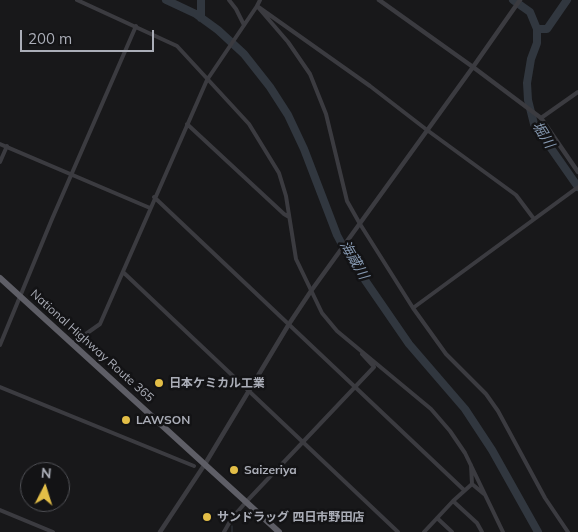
<!DOCTYPE html>
<meta charset="utf-8">
<style>
body{margin:0}
#map{position:relative;width:578px;height:532px;overflow:hidden;background:#18181a;font-family:Mulish,sans-serif}
canvas{display:block}
.north{position:absolute;left:20px;top:462px;width:50px;height:50px;box-sizing:border-box;background:#131315;border:1px solid #505156;border-radius:50%;rotate:5deg;font-size:14px;font-weight:700;line-height:20px;text-align:center;color:#abaeb8}
.north::after{content:'';display:block;margin:auto;width:18px;height:22px;background:#e3be47;clip-path:polygon(50% 0,100% 100%,50% 72%,0 100%)}
.scale{position:absolute;left:20px;top:30px;width:134px;height:22px;box-sizing:border-box;border:2px solid #abaeb8;border-top:0;padding-left:6px;font-size:15px;line-height:18px;white-space:nowrap;color:#abaeb8;-webkit-text-stroke:4px #131315;paint-order:stroke}
</style>
<div id="map">
<canvas width="578" height="532"></canvas>
<div class="north">N</div>
<div class="scale">200 m</div>
</div>
<script>
const c = document.querySelector('canvas').getContext('2d');
c.lineJoin = 'round';
const shape = rows => new Path2D(rows.map(r => 'M' + r).join(''));
function trace(path, color, width, dash) { c.strokeStyle = color; c.lineWidth = width; c.lineCap = dash ? 'butt' : 'round'; c.setLineDash(dash || []); c.stroke(path); }
function label(font, color, halo, rows, align = 'center') {
  c.font = font + ' Mulish,"Noto Sans JP",sans-serif'; c.lineWidth = 5; c.setLineDash([]); c.textBaseline = 'middle'; c.strokeStyle = halo; c.fillStyle = color; for (const [text, x, y, turn = 0] of rows) {
    c.save(); c.translate(x, y); c.rotate((+turn || 0) * Math.PI / 180); c.textAlign = isNaN(turn) ? turn : align; if (halo) c.strokeText(text, 0, 0); c.fillText(text, 0, 0); c.restore();
  }
}
const stream = shape([
 [232,526,232,532]
]);
const river = shape([
 [166,0,196,14,218,30,244,54,270,87,288,115,304,149,337,235,347,254,409,344,465,409,492,450,538,532],
 [513,0,530,12,537,29,537,43,531,59,527,83,528,100,534,124,578,187],
 [201,18,201,0],
 [537,29,547,29,567,0]
]);
const minor = shape([
 [77,0,177,46,249,124,279,173,286,196,296,259,322,313,337,331,431,409,450,431,465,453,503,532],
 [229,0,236,9,244,25],
 [260,0,257,6,370,86,427,130,516,195,534,219],
 [541,118,578,92],
 [187,124,284,214,289,217],
 [0,144,150,208],
 [0,162,7,146],
 [154,197,464,490],
 [123,272,398,532],
 [413,308,578,187],
 [73,343,100,324,207,80,257,6,288,42,310,74,326,114,347,201,360,224,413,308,446,354,486,394,498,411,545,498,568,532],
 [0,345,52,219,136,26],
 [0,387,194,466],
 [472,484,484,494],
 [453,501,477,523,482,532],
 [0,510,53,532],
 [437,518,452,532],
 [224,532,232,518,246,502,374,367,362,354],
 [424,532,453,501,472,484,471,465]
]);
const tertiary = shape([
 [520,0,473,67,541,118,578,172],
 [160,532,205,464,289,324,311,291,473,67,379,0]
]);
const trunk = shape([
 [0,278,279,532]
]);
const markers = [
 [159,383,5,"#e3be47"],
 [126,420,5,"#e3be47"],
 [234,470,5,"#e3be47"],
 [207,517,5,"#e3be47"]
];
const streetNames = [
 ["National Highway Route 365",92,346,42]
];
const poiNames = [
 ["日本ケミカル工業",169,383],
 ["LAWSON",136,420],
 ["Saizeriya",244,470],
 ["サンドラッグ 四日市野田店",217,517]
];
const waterNames = [
 ["堀川",543,135,58],
 ["海蔵川",354,260,60]
];
trace(stream, '#31373f', 1);
trace(river, '#31373f', 8);
trace(minor, '#3b3b40', 4);
trace(tertiary, '#3b3b40', 4.5);
trace(trunk, '#5e5e66', 6);
for (const [x, y, r, color] of markers) { const dot = new Path2D(); dot.arc(x, y, r, 0, 2 * Math.PI); c.fillStyle = color; c.fill(dot); trace(dot, '#131315', 2); }
label('12px', '#abaeb8', '#131315', streetNames);
label('bold 12px', '#abaeb8', '#131315', poiNames, 'left');
label('italic 14px', '#8598b0', '#131315', waterNames);
</script>
